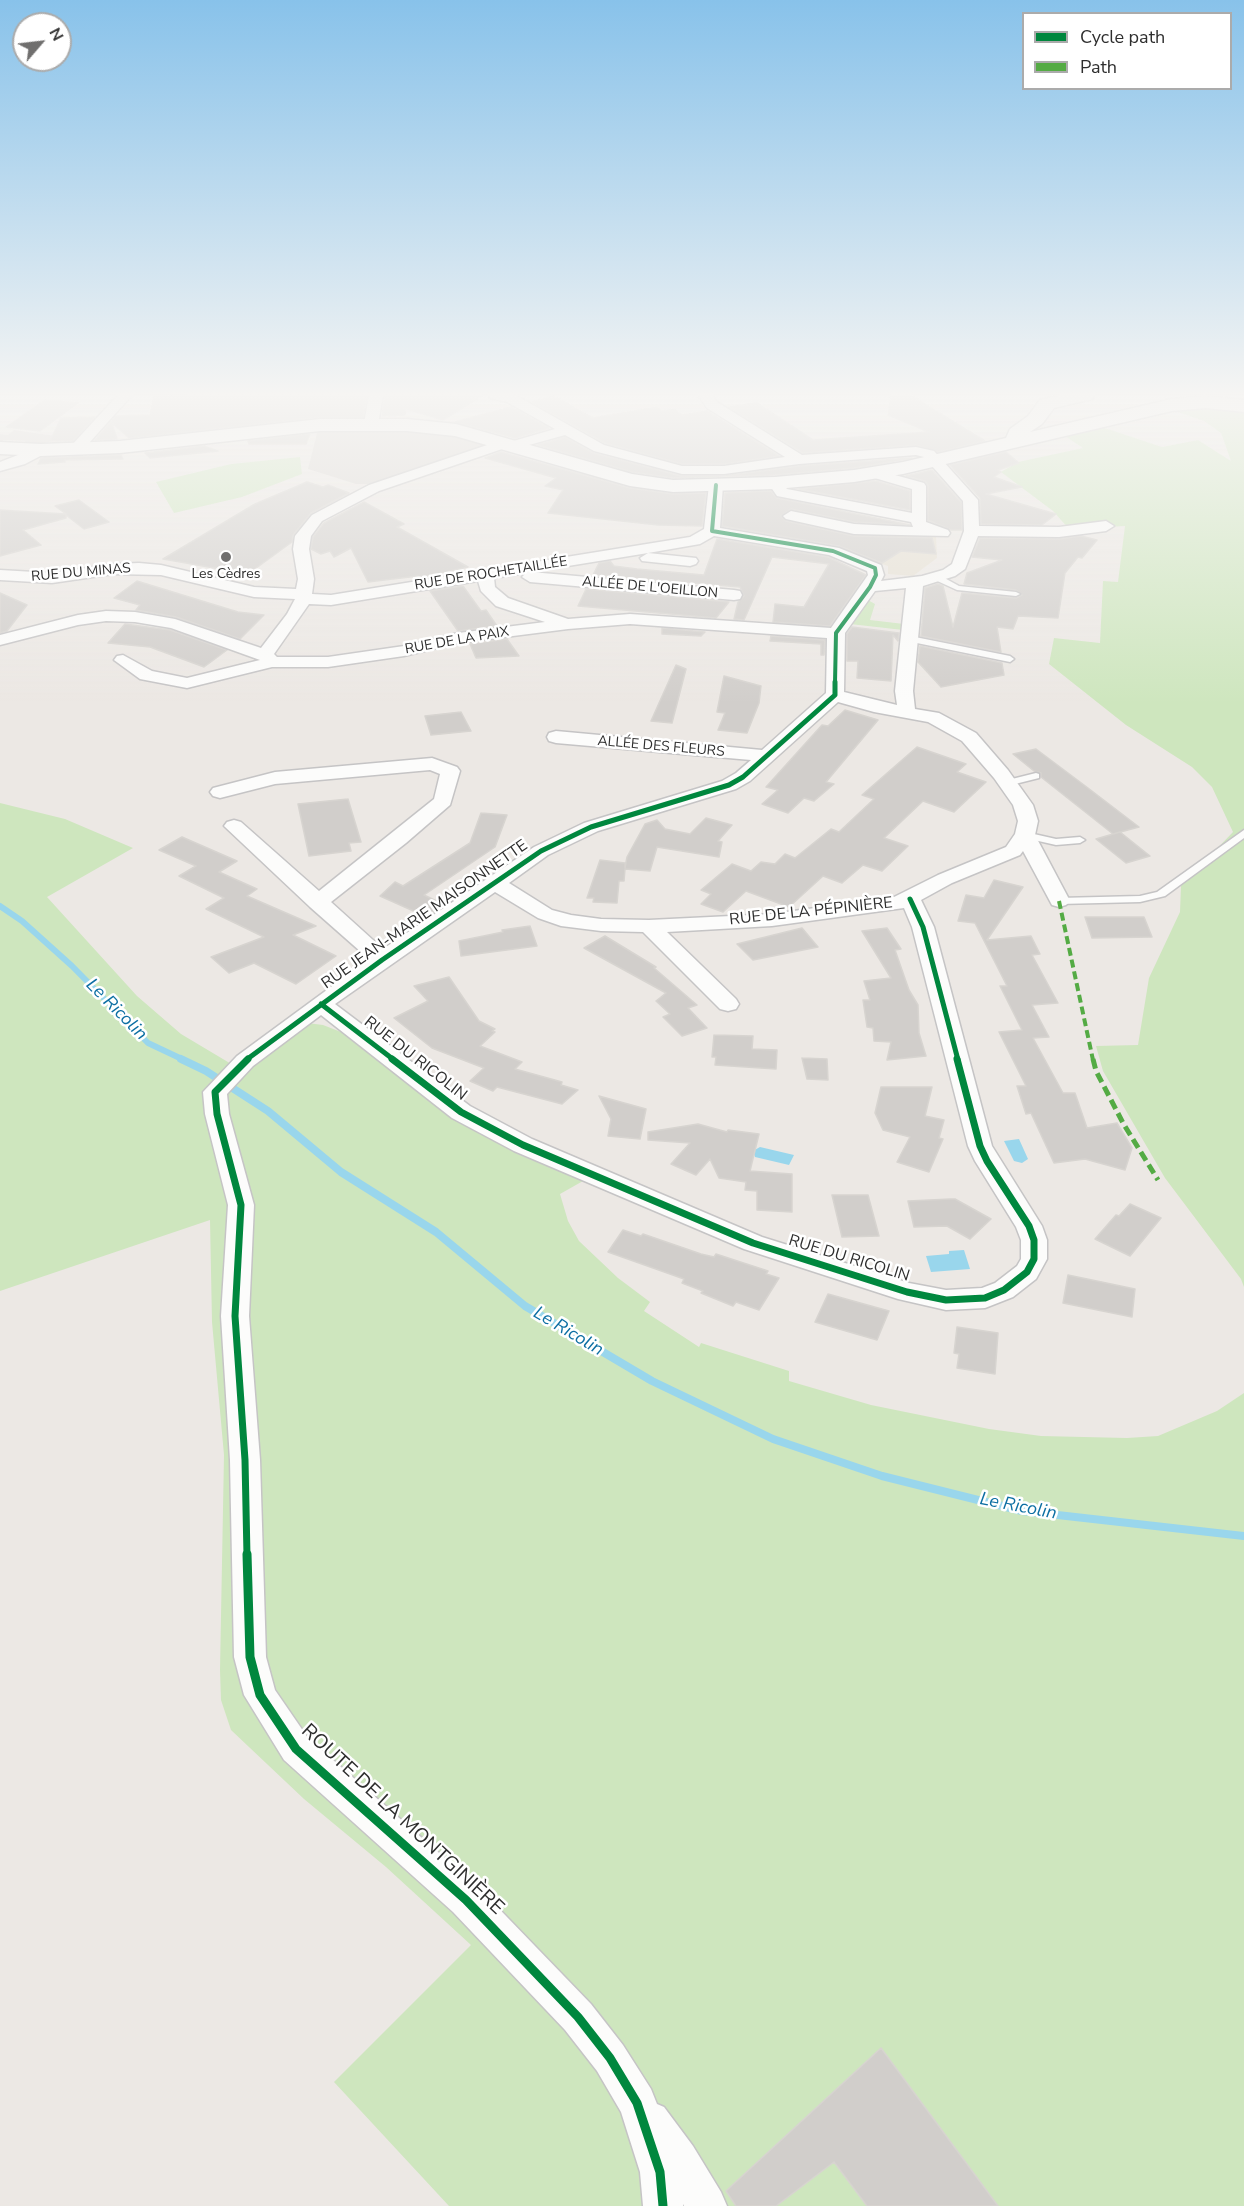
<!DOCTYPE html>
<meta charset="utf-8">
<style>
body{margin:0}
#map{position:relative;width:1244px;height:2206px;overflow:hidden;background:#ece8e4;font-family:"Nunito Sans",sans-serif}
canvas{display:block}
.legend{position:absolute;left:1022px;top:12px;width:210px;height:78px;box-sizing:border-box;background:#fff;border:2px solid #ababab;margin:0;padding:8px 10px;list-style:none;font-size:18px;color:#2e2e2e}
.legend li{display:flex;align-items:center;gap:12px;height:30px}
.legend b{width:30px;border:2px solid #ababab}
.north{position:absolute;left:12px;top:12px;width:60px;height:60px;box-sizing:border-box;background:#fff;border:2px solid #ababab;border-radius:50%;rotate:62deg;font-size:16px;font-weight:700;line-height:24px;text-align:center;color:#2e2e2e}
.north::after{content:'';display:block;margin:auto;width:21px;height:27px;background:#706f6e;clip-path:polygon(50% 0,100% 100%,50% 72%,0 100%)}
</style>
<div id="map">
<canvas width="1244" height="2206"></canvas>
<ul class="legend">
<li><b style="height:8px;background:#00873e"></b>Cycle path</li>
<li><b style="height:8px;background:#54ab44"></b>Path</li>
</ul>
<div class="north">N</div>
</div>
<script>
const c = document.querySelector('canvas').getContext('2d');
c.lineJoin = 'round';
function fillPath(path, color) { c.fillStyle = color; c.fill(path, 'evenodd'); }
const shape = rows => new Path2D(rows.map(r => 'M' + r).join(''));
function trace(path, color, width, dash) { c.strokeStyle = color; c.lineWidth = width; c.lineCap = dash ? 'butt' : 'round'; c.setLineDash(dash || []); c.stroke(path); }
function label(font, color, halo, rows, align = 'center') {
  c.font = font + ' "Nunito Sans",sans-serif'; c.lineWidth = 5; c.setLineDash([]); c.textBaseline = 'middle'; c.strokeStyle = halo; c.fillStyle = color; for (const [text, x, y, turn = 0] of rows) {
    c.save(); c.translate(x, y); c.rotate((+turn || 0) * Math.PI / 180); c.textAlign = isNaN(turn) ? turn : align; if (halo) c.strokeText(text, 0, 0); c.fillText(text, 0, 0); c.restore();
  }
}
const education = shape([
 [849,531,936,535,937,558,913,576,888,574,888,566,843,551]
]);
const green = shape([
 [1200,407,1244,411,1244,1287,1241,1279,1165,1178,1103,1071,1096,1046,1138,1045,1149,978,1180,912,1181,886,1233,832,1212,787,1192,767,1126,725,1049,664,1054,638,1100,643,1103,581,1118,582,1125,526,1069,529,1053,511,1001,472,1018,462,1083,448,1065,436,1102,427,1162,447,1198,440,1231,461,1221,433,1204,421,1172,410],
 [300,457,302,474,242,497,174,513,156,482,231,464],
 [868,600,875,604,870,620,904,624,903,630,850,624],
 [0,803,65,819,133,848,47,897,137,996,181,1034,243,1071,307,1023,323,1025,341,1032,453,1119,520,1155,583,1181,560,1194,568,1221,579,1241,618,1278,650,1302,644,1311,699,1347,701,1343,789,1371,789,1381,871,1405,989,1429,1041,1436,1127,1438,1158,1436,1217,1411,1244,1393,1244,2206,449,2206,334,2082,471,1945,386,1867,304,1799,231,1730,221,1700,220,1670,224,1455,212,1322,210,1220,0,1291]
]);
const plaza = shape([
 [318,429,437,431,491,444,434,464,368,484,356,484,308,469],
 [14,430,56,436,58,439,42,444,21,446,26,441,4,440,0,443,0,434,8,435]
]);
const water = shape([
 [1019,1139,1028,1159,1022,1163,1014,1161,1004,1141],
 [760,1147,794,1155,789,1165,755,1157,753,1151],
 [964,1250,970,1269,931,1272,926,1256,949,1254,949,1251]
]);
const streamFar1 = shape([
 [0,906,22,921,72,966,148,1043,184,1060]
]);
const stream = shape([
 [181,1059,206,1071,268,1111,341,1172,436,1232,525,1306,652,1381,773,1439,882,1476,1022,1511,1244,1536]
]);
const building = shape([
 [195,395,367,395,363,417,320,417,129,438,112,423,117,439,95,440,116,416,150,415,154,397,195,395],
 [385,395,483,395,443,420,406,409,405,415,382,416,385,395],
 [891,395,910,395,985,441,938,452,916,445,803,453,729,407,757,403,813,440,929,432,888,415,891,395],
 [553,396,593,418,657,407,662,411,674,409,682,415,707,411,779,456,724,464,682,464,605,443,532,402,553,396],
 [45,400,78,403,40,431,6,427,45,400],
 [511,407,549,428,515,438,455,422,511,407],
 [95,417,73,441,50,441,61,418,95,417],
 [310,434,306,444,249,444,248,441,310,434],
 [565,437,593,453,681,476,724,476,673,478,632,472,538,445,565,437],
 [204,446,218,451,150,458,145,453,204,446],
 [501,452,630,488,673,494,706,493,702,526,658,525,548,513,563,490,545,486,556,478,485,458,501,452],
 [1006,452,1019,463,998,470,1001,472,994,477,1022,487,986,494,1056,514,1042,525,981,524,980,498,950,465,1006,452],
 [121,455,123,459,65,460,65,462,38,464,41,458,121,455],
 [912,458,854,468,775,475,724,476,799,466,912,458],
 [932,470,961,502,962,530,951,530,928,520,928,485,925,481,906,476,932,470],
 [876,481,910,491,910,510,799,489,876,481],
 [307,482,323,487,328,485,349,493,311,513,293,535,292,542,248,574,163,559,255,504,307,482],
 [771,491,777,498,910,525,854,522,791,509,781,516,786,521,854,536,932,538,936,554,901,551,882,563,839,546,722,526,725,493,771,491],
 [79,500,109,522,84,529,66,515,66,518,23,530,41,545,0,556,0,510,66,514,55,506,79,500],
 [364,502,404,524,397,527,468,567,420,578,418,576,368,582,351,548,334,557,330,551,321,554,311,549,313,537,324,523,364,502],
 [1081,536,1097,540,1082,558,1078,557,1065,573,1058,618,1018,616,1013,629,997,627,1001,652,921,636,925,588,938,584,943,586,953,627,962,593,1016,598,1022,595,1016,590,964,584,967,573,1002,560,972,557,980,538,1059,539,1081,536],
 [717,539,828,557,866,575,830,626,773,622,775,604,804,607,829,564,772,557,744,620,734,619,738,602,744,596,740,587,593,575,599,563,610,561,614,566,637,569,704,575,717,539],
 [137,581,238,612,264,615,240,639,176,617,136,610,140,605,114,598,137,581],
 [463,586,481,611,486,610,497,626,458,631,430,591,463,586],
 [586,589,729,602,716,618,578,606,586,589],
 [0,593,27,605,7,631,0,633,0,593],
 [125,624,170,630,227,650,204,667,150,647,108,643,125,624],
 [852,627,899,633,898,641,893,635,891,681,857,678,858,661,847,661,847,634,852,627],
 [662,628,705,632,701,636,662,634,662,628],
 [771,636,825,640,824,655,821,655,821,644,770,641,771,636],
 [507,639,519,656,476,658,470,644,507,639],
 [920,646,1002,663,1004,675,941,687,918,662,920,646],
 [676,665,686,669,672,723,651,721,676,665],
 [724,676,761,686,759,703,747,733,718,730,725,713,717,712,724,676],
 [845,710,878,720,826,782,834,784,814,801,804,798,788,813,762,804,778,790,766,787,822,725,828,726,845,710],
 [461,712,471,731,431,735,425,716,461,712],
 [917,747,966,764,957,772,986,782,954,812,923,801,884,838,908,846,882,871,863,865,842,883,823,876,789,907,746,891,723,912,701,904,711,894,701,890,732,864,751,871,761,862,775,864,785,854,795,858,831,829,839,832,874,799,862,795,917,747],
 [1036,749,1088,788,1139,827,1113,834,1041,777,1041,773,1034,771,1013,754,1036,749],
 [348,799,361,842,349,843,351,851,309,856,298,804,348,799],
 [481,813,507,815,495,847,424,895,445,905,427,917,380,896,395,882,403,886,470,843,481,813],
 [706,818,732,825,718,841,722,842,719,857,657,847,650,871,625,869,624,881,619,881,617,903,593,902,594,898,587,898,600,860,625,863,625,868,627,857,645,824,657,820,665,829,690,834,706,818],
 [1120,832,1150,856,1126,863,1096,839,1120,832],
 [182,837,237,861,219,872,257,889,247,896,316,926,293,935,336,956,296,984,254,963,229,973,211,957,264,937,206,909,224,898,179,876,196,866,159,850,182,837],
 [994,880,1023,887,987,940,1031,936,1040,954,1032,955,1058,1003,1032,1005,1049,1037,1033,1038,1063,1093,1075,1093,1087,1128,1117,1123,1132,1148,1125,1170,1085,1159,1054,1163,1031,1113,1026,1114,1017,1086,1026,1086,999,1032,1022,1030,1000,986,1007,986,975,923,958,921,966,895,984,898,994,880],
 [1085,917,1144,917,1152,937,1092,938,1085,917],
 [530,926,537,946,461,956,459,941,503,932,502,930,530,926],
 [802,928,818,947,753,960,737,944,802,928],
 [887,928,901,949,895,950,909,990,918,1005,919,1033,926,1056,887,1060,891,1042,874,1041,873,1028,867,1027,863,1000,870,1000,864,981,891,978,862,931,887,928],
 [605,936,656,967,654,968,697,1005,688,1008,707,1028,682,1036,663,1017,670,1014,656,1001,666,993,584,948,605,936],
 [449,977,479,1021,495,1029,492,1031,495,1032,480,1046,522,1062,515,1069,562,1082,561,1085,578,1090,562,1104,497,1087,493,1091,470,1081,484,1068,432,1048,394,1018,428,1001,414,986,449,977],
 [714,1035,753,1036,752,1049,777,1050,776,1069,715,1065,716,1057,712,1057,714,1035],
 [802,1058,827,1059,828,1080,807,1079,802,1058],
 [881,1087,932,1087,925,1116,944,1120,939,1138,943,1139,929,1172,897,1162,910,1137,883,1130,875,1113,881,1087],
 [599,1096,646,1109,640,1139,608,1136,611,1119,599,1096],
 [698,1124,727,1132,728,1130,759,1134,750,1171,792,1174,792,1212,757,1210,757,1191,745,1190,746,1182,719,1178,710,1159,696,1175,671,1164,690,1143,648,1140,648,1132,698,1124],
 [832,1195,868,1195,879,1236,842,1237,832,1195],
 [951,1199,955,1199,991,1219,970,1239,947,1226,914,1227,908,1201,951,1199],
 [1130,1204,1161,1218,1130,1256,1095,1239,1116,1215,1119,1216,1130,1204],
 [623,1230,641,1236,643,1234,701,1254,714,1257,716,1254,768,1271,766,1274,779,1278,759,1310,736,1302,733,1306,701,1293,703,1291,682,1283,684,1279,608,1252,623,1230],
 [1068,1275,1135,1289,1132,1317,1063,1303,1068,1275],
 [828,1294,889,1311,877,1340,815,1322,828,1294],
 [957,1327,998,1333,995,1374,957,1368,959,1354,954,1353,957,1327],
 [881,2048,998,2206,867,2206,834,2162,776,2206,736,2206,726,2191,881,2048]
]);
const lane = shape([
 [933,575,939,575,959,586,1016,592,1020,594,1016,596,957,590,933,579,933,575],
 [910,636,1010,656,1014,659,1010,662,907,641,906,639,910,636],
 [1036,773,1039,774,1039,778,1007,786,1002,783,1004,781,1036,773],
 [1244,830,1244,838,1165,896,1140,902,1059,904,1054,901,1059,898,1140,896,1157,892,1244,830],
 [1025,832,1056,839,1080,837,1085,840,1080,843,1056,845,1021,837,1021,833,1025,832]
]);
const street = shape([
 [118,395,132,395,81,452,71,452,69,449,71,446,118,395],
 [369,395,383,395,378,424,371,428,364,424,369,395],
 [488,395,517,396,604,445,682,466,724,466,785,457,707,408,698,395,712,395,717,402,802,455,916,447,934,451,978,500,979,526,1059,527,1106,521,1114,526,1106,531,1059,537,978,536,965,569,955,576,923,586,913,691,915,709,939,713,976,733,1008,770,1033,805,1038,821,1035,835,1070,901,1066,905,1059,907,1052,905,1023,851,1020,855,952,883,921,900,934,927,992,1146,1042,1226,1047,1240,1047,1259,1036,1279,1013,1297,985,1308,946,1310,898,1299,744,1249,514,1151,452,1118,321,1015,253,1066,227,1094,229,1114,254,1205,249,1316,260,1460,266,1657,275,1690,308,1738,479,1888,591,2004,623,2045,651,2089,657,2104,664,2107,693,2146,721,2192,727,2206,684,2206,683,2204,683,2206,643,2206,640,2172,621,2112,597,2071,565,2030,453,1912,284,1760,244,1695,234,1657,230,1460,221,1316,228,1205,205,1114,203,1092,237,1056,369,959,310,907,224,826,227,822,234,820,241,822,319,891,434,799,440,774,430,770,275,784,220,798,213,796,210,792,213,788,275,772,432,758,457,767,460,771,450,805,406,843,331,902,383,949,534,847,584,823,722,781,736,773,751,760,556,743,549,741,547,737,549,733,556,731,762,750,826,693,827,638,630,624,568,629,458,643,404,656,328,667,272,667,187,688,140,679,114,660,117,656,123,655,152,671,187,678,260,660,171,628,135,622,106,621,78,625,0,645,0,635,78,615,106,611,135,612,175,619,261,648,287,614,295,599,254,597,161,575,114,574,52,583,0,580,0,570,52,573,114,564,139,563,161,565,254,587,296,589,298,579,293,549,295,536,312,515,369,485,499,441,510,442,555,429,507,402,490,398,488,395],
 [565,435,594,451,682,474,724,474,799,464,916,455,924,457,963,501,964,531,952,564,943,570,922,576,881,581,884,575,881,565,839,548,720,528,723,485,716,481,709,485,704,529,690,537,331,595,312,594,314,579,309,549,311,536,322,521,379,491,505,448,511,450,565,435],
 [714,536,829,555,867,571,868,575,831,628,630,614,568,619,508,598,495,587,494,578,526,573,522,577,530,582,734,600,740,599,742,595,740,591,734,590,531,572,648,553,640,558,642,561,690,566,696,564,698,561,696,558,648,553,700,544,714,536],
 [478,581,481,591,496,606,545,622,458,633,404,646,328,657,277,657,274,654,309,604,331,605,478,581],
 [906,588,895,691,897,705,844,692,845,633,875,591,906,588],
 [838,702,874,712,928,722,962,741,994,778,1013,805,1018,821,1015,834,1006,847,938,875,894,897,772,914,649,920,601,919,571,915,552,910,509,883,548,855,598,831,736,789,750,781,838,702],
 [495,892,538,918,561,926,601,931,643,932,720,1009,728,1011,736,1009,739,1004,736,999,667,932,772,926,904,908,912,927,968,1146,975,1161,1016,1227,1021,1240,1021,1259,1017,1266,995,1283,982,1288,946,1290,909,1283,762,1237,532,1139,470,1106,335,1004,495,892],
 [41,446,48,450,46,453,25,464,0,471,0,462,41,446],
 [873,469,924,483,926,486,926,522,948,530,950,533,948,536,854,534,786,519,783,516,791,511,854,524,913,527,911,522,777,496,768,483,775,479,780,480,787,489,912,513,912,489,868,476,866,473,868,470,873,469]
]);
const secondary = shape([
 [1062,395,1094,395,1092,399,1054,408,1042,424,1030,432,1172,399,1206,396,1244,400,1244,412,1206,408,1172,411,903,474,854,482,775,489,673,492,630,486,455,436,407,431,320,431,120,453,41,456,0,454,0,442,41,444,120,441,320,419,407,419,456,424,632,474,673,480,775,477,854,470,903,462,1006,438,1010,429,1028,416,1040,400,1062,395]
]);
const quietFar1 = shape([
 [1059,901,1093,1060]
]);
const quiet = shape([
 [1093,1059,1096,1071,1123,1123,1158,1180]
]);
const cyclewayFar3 = shape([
 [716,485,712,531,833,551,875,568,876,575,870,587,836,633,835,683]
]);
const cyclewayFar2 = shape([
 [910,899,923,927,958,1060],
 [321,1004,394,1060],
 [246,1060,382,960,541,851,591,827,729,785,743,777,835,695,835,682]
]);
const cyclewayFar1 = shape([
 [392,1059,461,1112,523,1145,753,1243,907,1292,946,1300,985,1298,1004,1290,1027,1272,1034,1259,1034,1240,1029,1226,987,1161,980,1146,957,1059],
 [247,1556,245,1460,235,1316,241,1205,217,1114,215,1092,248,1059]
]);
const cycleway = shape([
 [247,1554,250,1657,260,1695,296,1749,466,1900,578,2017,610,2058,637,2103,660,2172,663,2206]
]);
const markers = [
 [226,557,6,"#706f6e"]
];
const farStreetnames = [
 ["RUE DU MINAS",81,573,-5],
 ["RUE DE ROCHETAILLÉE",491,574,-9],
 ["ALLÉE DE L'OEILLON",650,588,5],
 ["RUE DE LA PAIX",457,641,-10],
 ["ALLÉE DES FLEURS",661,747,5]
];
const farPoinames = [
 ["Les Cèdres",226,575]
];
const streetNames = [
 ["RUE DE LA PÉPINIÈRE",811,912,-6],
 ["RUE JEAN-MARIE MAISONNETTE",425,915,-35],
 ["RUE DU RICOLIN",415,1059,38],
 ["RUE DU RICOLIN",849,1259,17]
];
const waterNames = [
 ["Le Ricolin",116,1010,45],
 ["Le Ricolin",568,1332,31],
 ["Le Ricolin",1018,1507,11]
];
const nearStreetnames = [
 ["ROUTE DE LA MONTGINIÈRE",402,1820,43]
];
fillPath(education, '#e6e0d3');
fillPath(green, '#cee6be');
fillPath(plaza, '#dad6d2');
fillPath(water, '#99d6ec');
trace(streamFar1, '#99d6ec', 6);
trace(stream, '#99d6ec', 8);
fillPath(building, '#d1cecb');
trace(building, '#d7d4d0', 1.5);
trace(lane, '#c5c4c5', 3);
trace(street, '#c5c4c5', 3);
trace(secondary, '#c5c4c5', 3);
fillPath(lane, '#fcfcfb');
fillPath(street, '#fcfcfb');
fillPath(secondary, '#fcfcfb');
trace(quietFar1, '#54ab44', 4, [8, 4]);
trace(quiet, '#54ab44', 5, [10, 5]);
trace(cyclewayFar3, '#00873e', 4);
trace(cyclewayFar2, '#00873e', 5);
trace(cyclewayFar1, '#00873e', 7);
trace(cycleway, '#00873e', 9);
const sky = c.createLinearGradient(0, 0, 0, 704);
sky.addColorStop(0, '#88c2ea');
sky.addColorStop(0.56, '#f6f5f3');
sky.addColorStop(1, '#f6f5f300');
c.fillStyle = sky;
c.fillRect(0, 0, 1244, 704);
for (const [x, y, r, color] of markers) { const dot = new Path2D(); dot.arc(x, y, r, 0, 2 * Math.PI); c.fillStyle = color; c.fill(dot); trace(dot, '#fff', 2); }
label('14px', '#2e2e2e', '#fff', farStreetnames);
label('14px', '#2e2e2e', '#fff', farPoinames);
label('16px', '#2e2e2e', '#fff', streetNames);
label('italic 18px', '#0d6fa3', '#fff', waterNames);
label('20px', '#2e2e2e', '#fff', nearStreetnames);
</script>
